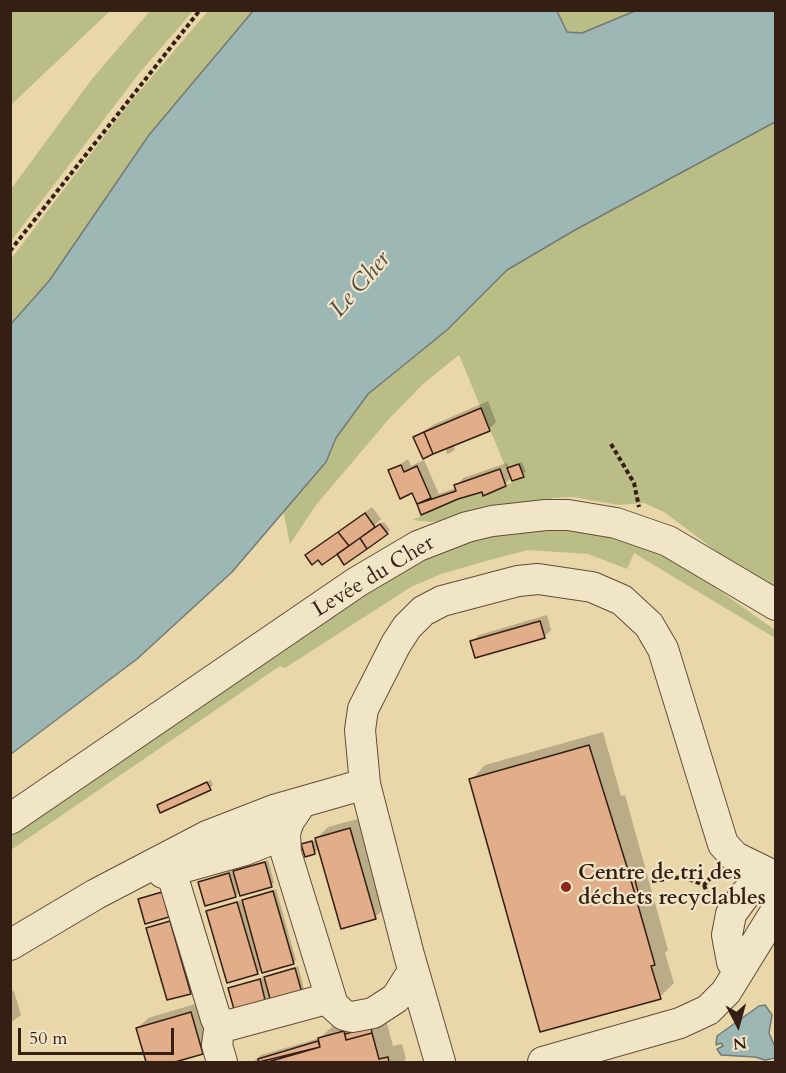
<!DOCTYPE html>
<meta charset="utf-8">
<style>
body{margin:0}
#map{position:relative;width:786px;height:1073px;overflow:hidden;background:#e9d7a9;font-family:Cardo,serif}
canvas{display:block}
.frame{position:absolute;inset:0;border:12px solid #351f15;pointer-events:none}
.north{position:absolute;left:708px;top:995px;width:60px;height:60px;-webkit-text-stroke:4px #f1e5c7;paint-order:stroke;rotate:174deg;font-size:16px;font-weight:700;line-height:24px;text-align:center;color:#351f15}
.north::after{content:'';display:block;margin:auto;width:21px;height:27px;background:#351f15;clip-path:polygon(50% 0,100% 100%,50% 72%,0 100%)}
.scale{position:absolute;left:18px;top:1028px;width:156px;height:27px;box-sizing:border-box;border:3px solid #351f15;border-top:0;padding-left:8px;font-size:18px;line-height:21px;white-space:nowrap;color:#351f15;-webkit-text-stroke:4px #f1e5c7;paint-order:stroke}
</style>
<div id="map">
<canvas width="786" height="1073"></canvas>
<div class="frame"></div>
<div class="north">N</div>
<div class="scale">50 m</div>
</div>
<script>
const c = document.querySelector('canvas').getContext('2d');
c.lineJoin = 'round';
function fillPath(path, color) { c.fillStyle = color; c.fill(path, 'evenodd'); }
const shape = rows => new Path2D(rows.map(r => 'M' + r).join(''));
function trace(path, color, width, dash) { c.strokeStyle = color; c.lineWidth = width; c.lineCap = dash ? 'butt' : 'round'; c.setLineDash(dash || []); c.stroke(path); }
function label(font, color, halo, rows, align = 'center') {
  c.font = font + ' Cardo,serif'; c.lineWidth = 4.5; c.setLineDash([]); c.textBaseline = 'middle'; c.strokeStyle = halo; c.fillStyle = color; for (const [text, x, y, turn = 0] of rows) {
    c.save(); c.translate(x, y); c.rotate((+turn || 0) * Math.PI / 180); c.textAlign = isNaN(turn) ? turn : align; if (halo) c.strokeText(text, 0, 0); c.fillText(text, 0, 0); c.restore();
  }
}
const green = shape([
 [11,10,110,10,110,11,11,105],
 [150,11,193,11,141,71,11,241,11,189,92,79],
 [208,11,253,11,149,135,49,281,11,324,11,259,128,105],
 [557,11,635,11,582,33,567,32],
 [775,122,775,591,740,569,664,512,644,503,618,505,573,497,554,498,431,522,412,520,458,499,482,492,483,496,524,477,519,464,506,468,459,355,423,384,388,420,316,505,290,544,283,509,326,462,336,438,368,394,447,330,507,270,575,230],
 [558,529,608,535,658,551,699,576,775,630,775,638,634,553,627,569,588,554,528,550,486,561,441,574,411,587,285,668,280,666,11,850,11,832,387,578,448,545,505,532]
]);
const water = shape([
 [253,11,557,11,567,32,582,33,635,11,775,11,775,122,575,230,507,270,447,330,368,394,336,438,326,462,232,572,137,659,11,754,11,324,49,281,149,135,253,11],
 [765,1005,772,1015,769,1033,775,1047,775,1058,765,1060,755,1057,721,1055,717,1049,723,1046,721,1043,716,1045,717,1036,759,1006,765,1005]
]);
const shadow = shape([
 [488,401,496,422,489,429,453,444,455,449,452,452,447,454,446,450,450,446,415,437,433,425],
 [408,459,411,466,424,460,439,494,456,488,463,478,507,463,509,468,522,462,526,472,512,477,505,484,457,497,422,513,413,491,390,471],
 [372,507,381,519,373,527,384,522,390,530,387,533,318,558,314,549],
 [547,615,551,630,544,637,472,642,479,635],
 [603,732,621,796,625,795,668,950,665,953,674,983,660,997,471,780,485,765],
 [211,780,213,785,210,788,161,811,159,805,162,802],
 [361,818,386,907,375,917,320,848,314,853,303,844,315,840,328,827],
 [268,860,274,882,271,886,241,891,235,896,199,882,232,870,233,874,238,868],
 [276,889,296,960,293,963,263,968,257,973,208,911,241,900,241,903,246,898],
 [165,890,171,912,168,915,140,899],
 [173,919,193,989,190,992,148,928],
 [298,966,304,989,301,992,271,997,266,1002,230,988,263,977,263,980,268,975],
 [14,991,21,1015,10,1023,10,992],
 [202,1002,213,1042,202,1053,170,1062,147,1062,137,1029,148,1018],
 [386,1020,393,1046,402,1044,406,1059,403,1062,253,1062,261,1055,320,1038,334,1025]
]);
const building = shape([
 [481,408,490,431,433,454,424,432,481,408],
 [424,432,433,454,423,459,413,437,424,432],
 [519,464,524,477,512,481,507,468,519,464],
 [401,465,404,472,417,466,431,498,417,504,412,493,400,499,388,470,401,465],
 [500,469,506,486,483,496,482,492,458,499,421,515,417,504,456,491,454,485,500,469],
 [365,513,375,527,349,546,338,532,365,513],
 [380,524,388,534,367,549,360,538,380,524],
 [338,532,349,546,322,565,318,560,312,565,305,555,338,532],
 [360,538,367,549,344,565,337,554,360,538],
 [540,621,545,638,475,658,470,641,540,621],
 [589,745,628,870,655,965,651,966,661,999,540,1032,469,779,589,745],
 [207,782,211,790,160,813,157,805,207,782],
 [350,828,376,919,341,929,315,838,350,828],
 [312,841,315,854,305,857,301,844,312,841],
 [265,862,272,887,240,896,233,871,265,862],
 [632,869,641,903,638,904,628,870,632,869],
 [229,873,236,897,205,906,198,882,229,873],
 [273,891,294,964,262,973,242,900,273,891],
 [162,892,169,917,145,924,138,899,162,892],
 [237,902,258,974,227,983,206,911,237,902],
 [170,921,191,994,167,1000,146,928,170,921],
 [295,968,302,993,271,1002,264,977,295,968],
 [260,979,266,1004,235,1013,228,988,260,979],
 [191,1012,203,1054,175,1062,146,1062,136,1028,191,1012],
 [371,1027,372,1033,346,1040,345,1034,371,1027],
 [344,1031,346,1040,372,1033,379,1059,388,1057,389,1062,268,1062,320,1047,318,1038,344,1031],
 [318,1041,320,1047,259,1062,258,1059,318,1041]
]);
const path = shape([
 [10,251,200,10],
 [611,444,634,483,639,507],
 [652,881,683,877,704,885,716,872],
 [704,885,710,900]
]);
const minor = shape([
 [302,802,289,821,285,833,286,853,333,1005,344,1015,352,1017,373,1013,396,998,413,971],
 [10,819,357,582,418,546,467,527,492,521,546,515,568,515,616,523,668,541,776,605],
 [171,871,216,1019,220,1023,230,1025,330,998],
 [163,873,245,850,265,842,289,821],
 [10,945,96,894,207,836,274,810,365,784],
 [732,962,727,935,731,914,747,892,759,887,776,885],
 [220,1023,217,1045,222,1062],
 [440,1062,409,955,365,784,360,730,363,709,396,644,407,627,423,611,442,601,518,581,538,579,592,587,622,600,649,625,663,649,723,844,735,857,776,877],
 [543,1062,680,1023,708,1010,726,992,776,911]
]);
const markers = [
 [566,887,6,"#8f2418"]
];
const streetNames = [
 ["Levée du Cher",374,577,-31]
];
const poiNames = [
 ["Centre de tri des",578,874],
 ["déchets recyclables",578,899]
];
const waterNames = [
 ["Le Cher",361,285,-49]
];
fillPath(green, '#babd85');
fillPath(water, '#9db7b4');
trace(water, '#737a74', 1.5);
fillPath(shadow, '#0003');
fillPath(building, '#e1ae89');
trace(building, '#351f15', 1.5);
trace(minor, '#624d3a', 32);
trace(path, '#351f15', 4, [4.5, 3]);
trace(minor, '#f1e5c7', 30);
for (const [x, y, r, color] of markers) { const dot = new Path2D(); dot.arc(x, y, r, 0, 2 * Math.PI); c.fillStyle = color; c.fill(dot); trace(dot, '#f1e5c7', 2); }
label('22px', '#351f15', '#f1e5c7', streetNames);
label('bold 22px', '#351f15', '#f1e5c7', poiNames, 'left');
label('italic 24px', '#544d45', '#f1e5c7', waterNames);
</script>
